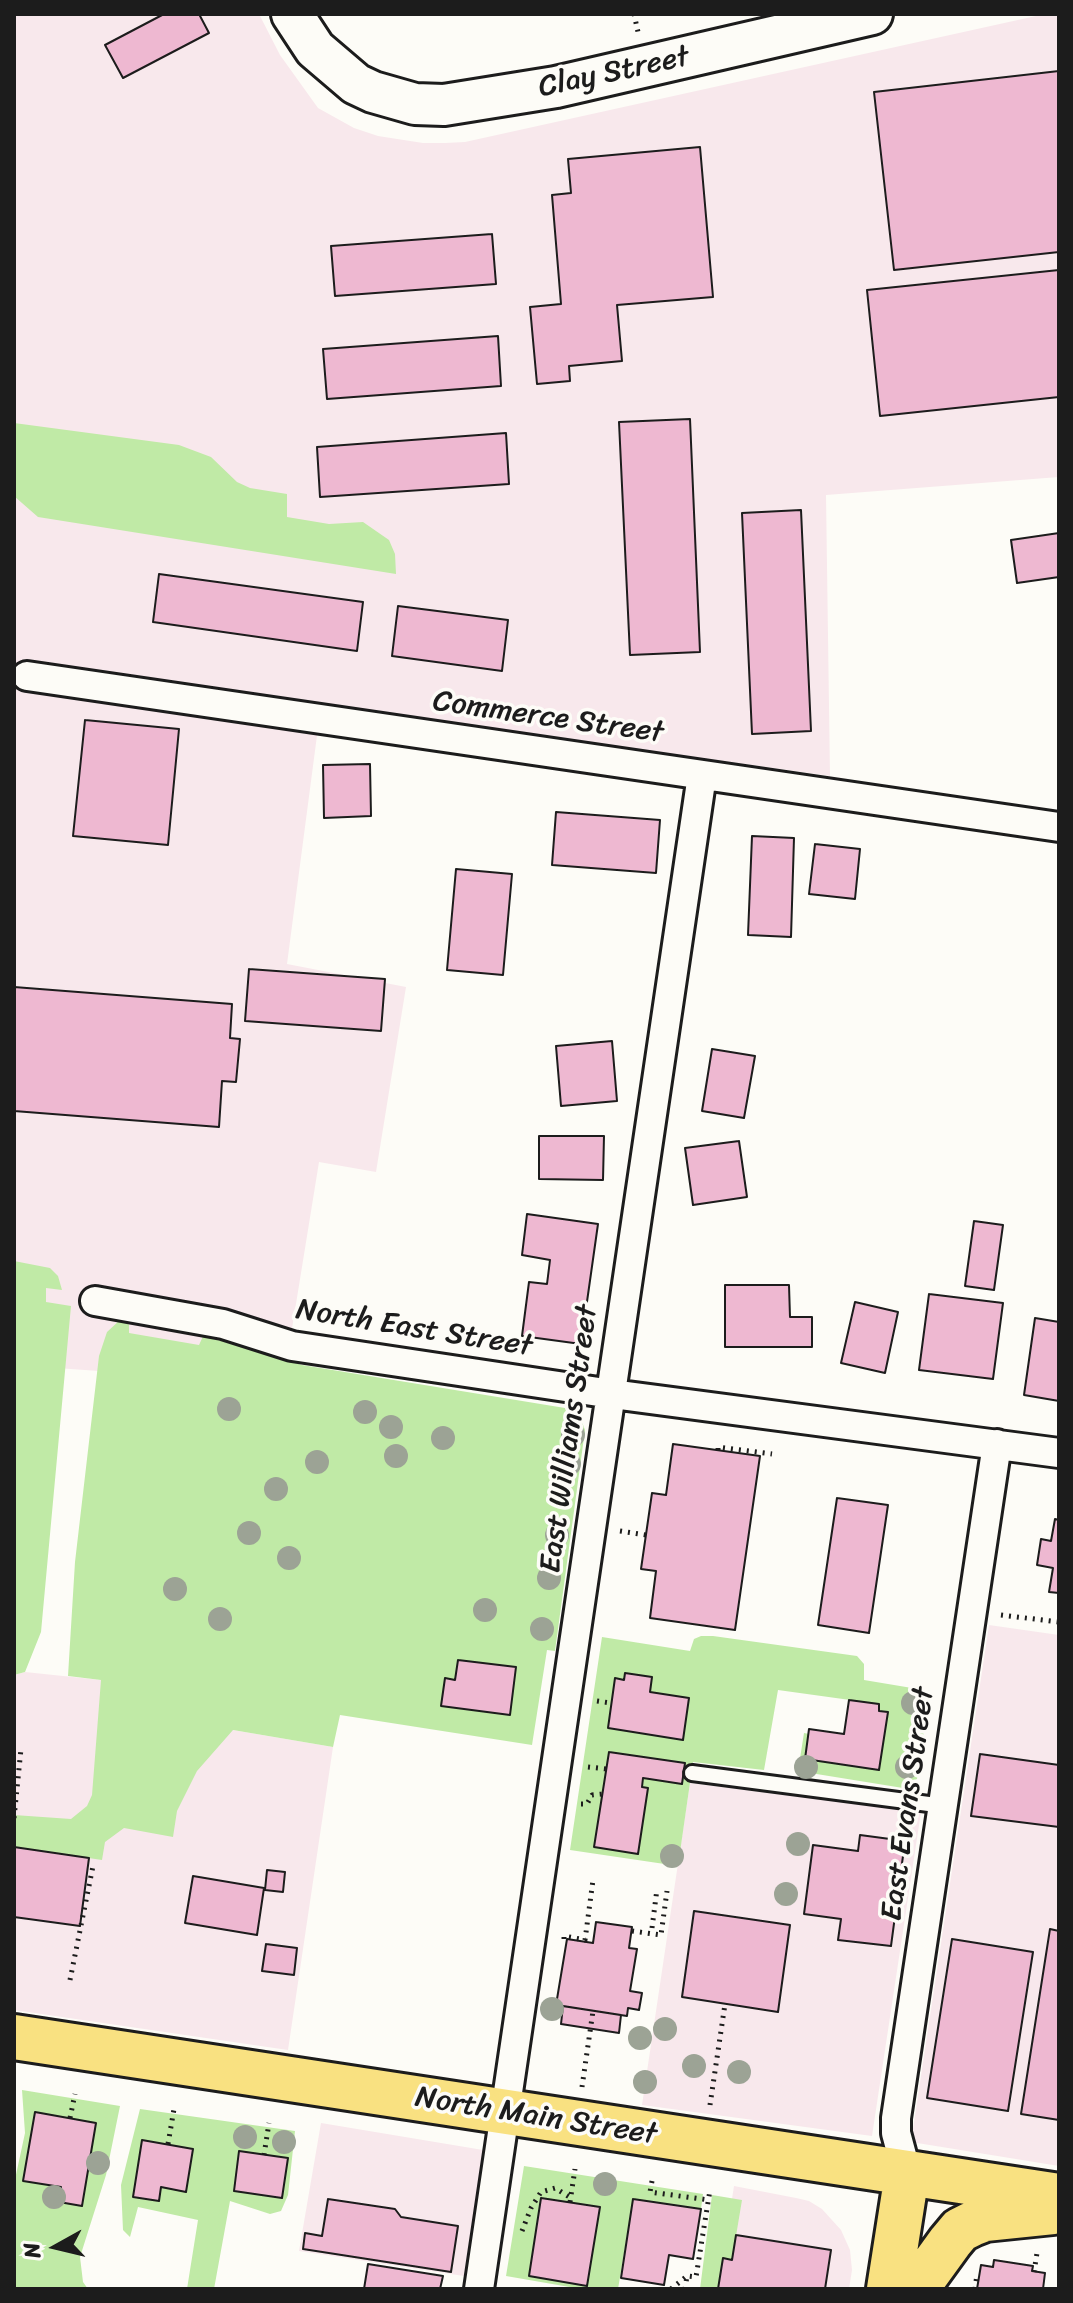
<!DOCTYPE html>
<style>
body{margin:0}
#map{position:relative;width:1073px;height:2303px;overflow:hidden;background:#fdfcf7;font-family:Sriracha,sans-serif}
canvas{display:block}
.frame{position:absolute;inset:0;border:16px solid #1c1c1c;pointer-events:none}
.north{position:absolute;left:16px;top:2207px;width:80px;height:80px;-webkit-text-stroke:6px #fdfcf7;paint-order:stroke;rotate:262deg;font-size:22px;font-weight:700;line-height:32px;text-align:center;color:#1c1c1c}
.north::after{content:'';display:block;margin:auto;width:28px;height:36px;background:#1c1c1c;clip-path:polygon(50% 0,100% 100%,50% 72%,0 100%)}
</style>
<div id="map">
<canvas width="1073" height="2303"></canvas>
<div class="frame"></div>
<div class="north">N</div>
</div>
<script>
const c = document.querySelector('canvas').getContext('2d');
c.lineJoin = 'round';
function fillPath(path, color) { c.fillStyle = color; c.fill(path, 'evenodd'); }
const shape = rows => new Path2D(rows.map(r => 'M' + r).join(''));
function trace(path, color, width, dash) { c.strokeStyle = color; c.lineWidth = width; c.lineCap = dash ? 'butt' : 'round'; c.setLineDash(dash || []); c.stroke(path); }
function label(font, color, halo, rows, align = 'center') {
  c.font = font + ' Sriracha,sans-serif'; c.lineWidth = 7; c.setLineDash([]); c.textBaseline = 'middle'; c.strokeStyle = halo; c.fillStyle = color; for (const [text, x, y, turn = 0] of rows) {
    c.save(); c.translate(x, y); c.rotate((+turn || 0) * Math.PI / 180); c.textAlign = isNaN(turn) ? turn : align; if (halo) c.strokeText(text, 0, 0); c.fillText(text, 0, 0); c.restore();
  }
}
const built = shape([
 [14,14,259,14,280,55,318,108,354,128,378,136,423,143,445,143,465,142,1045,14,1059,14,1059,477,826,495,830,776,321,705,287,964,406,987,376,1172,319,1162,283,1384,14,1365],
 [989,1625,1059,1635,1059,2166,911,2142],
 [25,1672,130,1683,233,1730,333,1747,288,2050,14,2010,14,1675],
 [690,1783,921,1812,872,2136,642,2105],
 [321,2123,483,2150,464,2276,299,2251],
 [734,2186,796,2198,809,2201,822,2209,841,2230,850,2250,852,2270,849,2289,718,2289]
]);
const green = shape([
 [14,423,179,445,211,457,237,482,250,488,287,494,287,517,329,524,363,522,389,540,395,554,396,574,38,517,14,496],
 [14,1261,50,1268,58,1276,62,1290,46,1288,46,1302,71,1306,41,1632,25,1672,14,1675],
 [120,1320,126,1321,129,1325,129,1333,199,1345,205,1332,302,1365,565,1408,579,1414,585,1430,555,1651,547,1650,532,1745,340,1715,333,1747,233,1730,197,1771,177,1811,173,1837,124,1828,105,1842,102,1860,14,1847,14,1815,71,1819,87,1806,92,1795,101,1680,68,1676,75,1562,99,1356,107,1332],
 [701,1636,713,1636,857,1656,864,1664,864,1680,930,1691,917,1779,903,1788,798,1771,804,1733,809,1734,805,1759,879,1770,888,1713,879,1711,879,1704,778,1690,764,1770,693,1762,678,1866,570,1850,602,1637,690,1651,694,1639],
 [22,2090,120,2106,106,2175,80,2257,83,2282,88,2289,14,2289,14,2184,25,2133],
 [140,2109,295,2131,288,2195,281,2211,270,2214,230,2201,214,2289,187,2289,198,2220,138,2207,130,2237,123,2230,121,2185],
 [524,2166,703,2194,701,2209,633,2199,618,2289,581,2289,506,2276],
 [712,2195,742,2200,732,2260,724,2258,718,2289,700,2289]
]);
const building = shape([
 [164,14,199,14,209,33,123,78,105,45,164,14],
 [1059,71,1059,252,894,270,874,92,1059,71],
 [700,147,713,297,617,305,622,361,569,366,570,381,537,384,530,307,561,304,552,195,571,193,568,159,700,147],
 [492,234,496,284,335,296,331,246,492,234],
 [1059,270,1059,397,880,416,867,290,1059,270],
 [498,336,501,386,327,399,323,349,498,336],
 [690,419,700,652,630,655,619,422,690,419],
 [506,433,509,484,320,497,317,447,506,433],
 [801,510,811,731,752,734,742,513,801,510],
 [1059,533,1059,577,1017,583,1011,540,1059,533],
 [159,574,363,602,357,651,153,622,159,574],
 [398,606,508,620,502,671,392,656,398,606],
 [85,720,179,729,168,845,73,836,85,720],
 [370,764,371,816,324,818,323,765,370,764],
 [556,812,660,820,656,873,552,865,556,812],
 [752,836,794,838,791,937,748,935,752,836],
 [815,844,860,849,855,899,809,894,815,844],
 [456,869,512,874,503,975,447,970,456,869],
 [249,969,385,979,381,1031,245,1021,249,969],
 [14,987,232,1004,230,1038,240,1039,236,1082,222,1081,219,1127,14,1111,14,987],
 [612,1041,617,1101,561,1106,556,1046,612,1041],
 [712,1049,755,1056,744,1118,702,1111,712,1049],
 [539,1136,604,1136,603,1180,539,1179,539,1136],
 [739,1141,747,1197,693,1205,685,1148,739,1141],
 [527,1214,598,1224,581,1344,522,1336,529,1282,547,1284,550,1260,522,1255,527,1214],
 [974,1221,1003,1225,994,1290,965,1286,974,1221],
 [725,1285,789,1285,790,1317,812,1317,812,1347,725,1347,725,1285],
 [929,1294,1003,1303,993,1379,919,1370,929,1294],
 [855,1302,898,1312,885,1373,841,1363,855,1302],
 [1035,1318,1059,1322,1059,1401,1024,1395,1035,1318],
 [673,1444,760,1456,735,1630,650,1618,656,1571,641,1569,652,1493,666,1495,673,1444],
 [837,1498,888,1505,869,1633,818,1625,837,1498],
 [1055,1519,1059,1520,1059,1593,1049,1592,1053,1568,1037,1565,1041,1539,1051,1541,1055,1519],
 [458,1660,516,1667,510,1715,441,1706,445,1678,455,1680,458,1660],
 [625,1673,652,1677,650,1692,689,1698,683,1740,608,1728,615,1678,624,1680,625,1673],
 [849,1700,879,1704,879,1711,888,1712,879,1770,805,1759,809,1729,844,1734,849,1700],
 [609,1752,685,1763,682,1784,643,1778,642,1787,648,1788,638,1854,594,1847,609,1752],
 [980,1754,1059,1765,1059,1827,971,1816,980,1754],
 [860,1835,905,1841,891,1946,838,1940,841,1919,804,1914,813,1845,858,1851,860,1835],
 [14,1847,89,1858,80,1926,14,1917,14,1847],
 [267,1870,285,1872,283,1892,265,1890,267,1870],
 [193,1876,264,1888,257,1935,185,1923,193,1876],
 [694,1911,790,1925,778,2012,682,1997,694,1911],
 [596,1922,632,1927,629,1948,637,1949,630,1991,642,1993,639,2010,628,2008,627,2016,556,2005,567,1939,593,1943,596,1922],
 [1050,1929,1059,1931,1059,2120,1021,2114,1050,1929],
 [952,1939,1033,1952,1008,2111,927,2098,952,1939],
 [266,1944,297,1948,294,1975,262,1971,266,1944],
 [563,2006,621,2015,619,2033,561,2024,563,2006],
 [35,2112,96,2123,82,2206,59,2202,61,2187,23,2181,35,2112],
 [142,2140,193,2149,186,2192,161,2187,159,2201,133,2197,142,2140],
 [239,2151,288,2158,282,2198,234,2191,239,2151],
 [541,2198,600,2207,587,2286,529,2276,541,2198],
 [328,2199,395,2209,401,2217,458,2226,451,2272,303,2249,305,2233,322,2236,328,2199],
 [633,2199,701,2209,693,2259,669,2255,664,2285,621,2278,633,2199],
 [736,2235,831,2250,825,2289,718,2289,723,2258,732,2260,736,2235],
 [994,2260,1033,2266,1032,2271,1045,2273,1043,2289,977,2289,981,2265,993,2267,994,2260],
 [368,2264,443,2276,440,2289,364,2289,368,2264]
]);
const path = shape([
 [634,14,638,32],
 [718,1450,718,1447,772,1454],
 [620,1531,646,1535],
 [1001,1615,1059,1622],
 [597,1701,611,1703],
 [588,1767,607,1769],
 [581,1804,587,1804,592,1795,603,1794],
 [14,1818,21,1749],
 [652,1928,657,1889],
 [632,1931,661,1935,667,1891],
 [564,1939,564,1936,585,1940,593,1880],
 [70,1980,93,1866],
 [582,2087,593,2011],
 [710,2105,725,2004],
 [70,2118,75,2094],
 [168,2144,174,2109],
 [264,2155,269,2123],
 [652,2181,650,2192,709,2200],
 [570,2202,575,2169],
 [522,2231,531,2208,541,2192,555,2188,571,2198],
 [1034,2272,1037,2253],
 [671,2289,687,2276],
 [685,2289,687,2276,696,2277,710,2190],
 [975,2289,977,2274]
]);
const lane = shape([
 [692,1773,944,1806]
]);
const street = shape([
 [27,676,1059,827],
 [95,1301,223,1324,292,1346,612,1394,1059,1453],
 [907,2174,896,2133,896,2118,997,1444],
 [479,2289,702,775]
]);
const secondary = shape([
 [292,14,315,49,356,84,373,92,415,104,444,105,556,87,872,14]
]);
const primary = shape([
 [14,2037,1059,2196],
 [889,2289,907,2174],
 [916,2289,950,2242,960,2230,972,2224,985,2219,1053,2212]
]);
const trees = [
 [229,1409],
 [365,1412],
 [391,1427],
 [573,1435],
 [443,1438],
 [396,1456],
 [317,1462],
 [569,1464],
 [276,1489],
 [249,1533],
 [557,1535],
 [289,1558],
 [549,1578],
 [175,1589],
 [485,1610],
 [220,1619],
 [542,1629],
 [913,1703],
 [806,1767],
 [907,1767],
 [798,1844],
 [672,1856],
 [786,1894],
 [552,2009],
 [665,2029],
 [640,2038],
 [694,2066],
 [739,2072],
 [645,2082],
 [245,2137],
 [284,2142],
 [98,2163],
 [605,2184],
 [54,2197]
];
const streetNames = [
 ["Clay Street",614,73,-12],
 ["Commerce Street",548,718,8],
 ["North East Street",414,1329,9],
 ["East Williams Street",570,1439,-82],
 ["East Evans Street",909,1804,-82],
 ["North Main Street",536,2117,9]
];
fillPath(built, '#f8e8ec');
fillPath(green, '#c0eaa6');
fillPath(building, '#eeb8d1');
trace(building, '#1c1c1c', 2);
trace(lane, '#1c1c1c', 20);
trace(street, '#1c1c1c', 34);
trace(secondary, '#1c1c1c', 46);
trace(primary, '#1c1c1c', 50);
trace(path, '#1c1c1c', 5, [2, 6]);
trace(lane, '#fdfcf7', 14);
trace(street, '#fdfcf7', 28);
trace(secondary, '#fdfcf7', 40);
trace(primary, '#f9e181', 44);
c.fillStyle = '#9ca395';
for (const [x, y] of trees) { c.beginPath(); c.arc(x, y, 12, 0, 2 * Math.PI); c.fill(); }
label('30px', '#1c1c1c', '#fdfcf7', streetNames);
</script>
